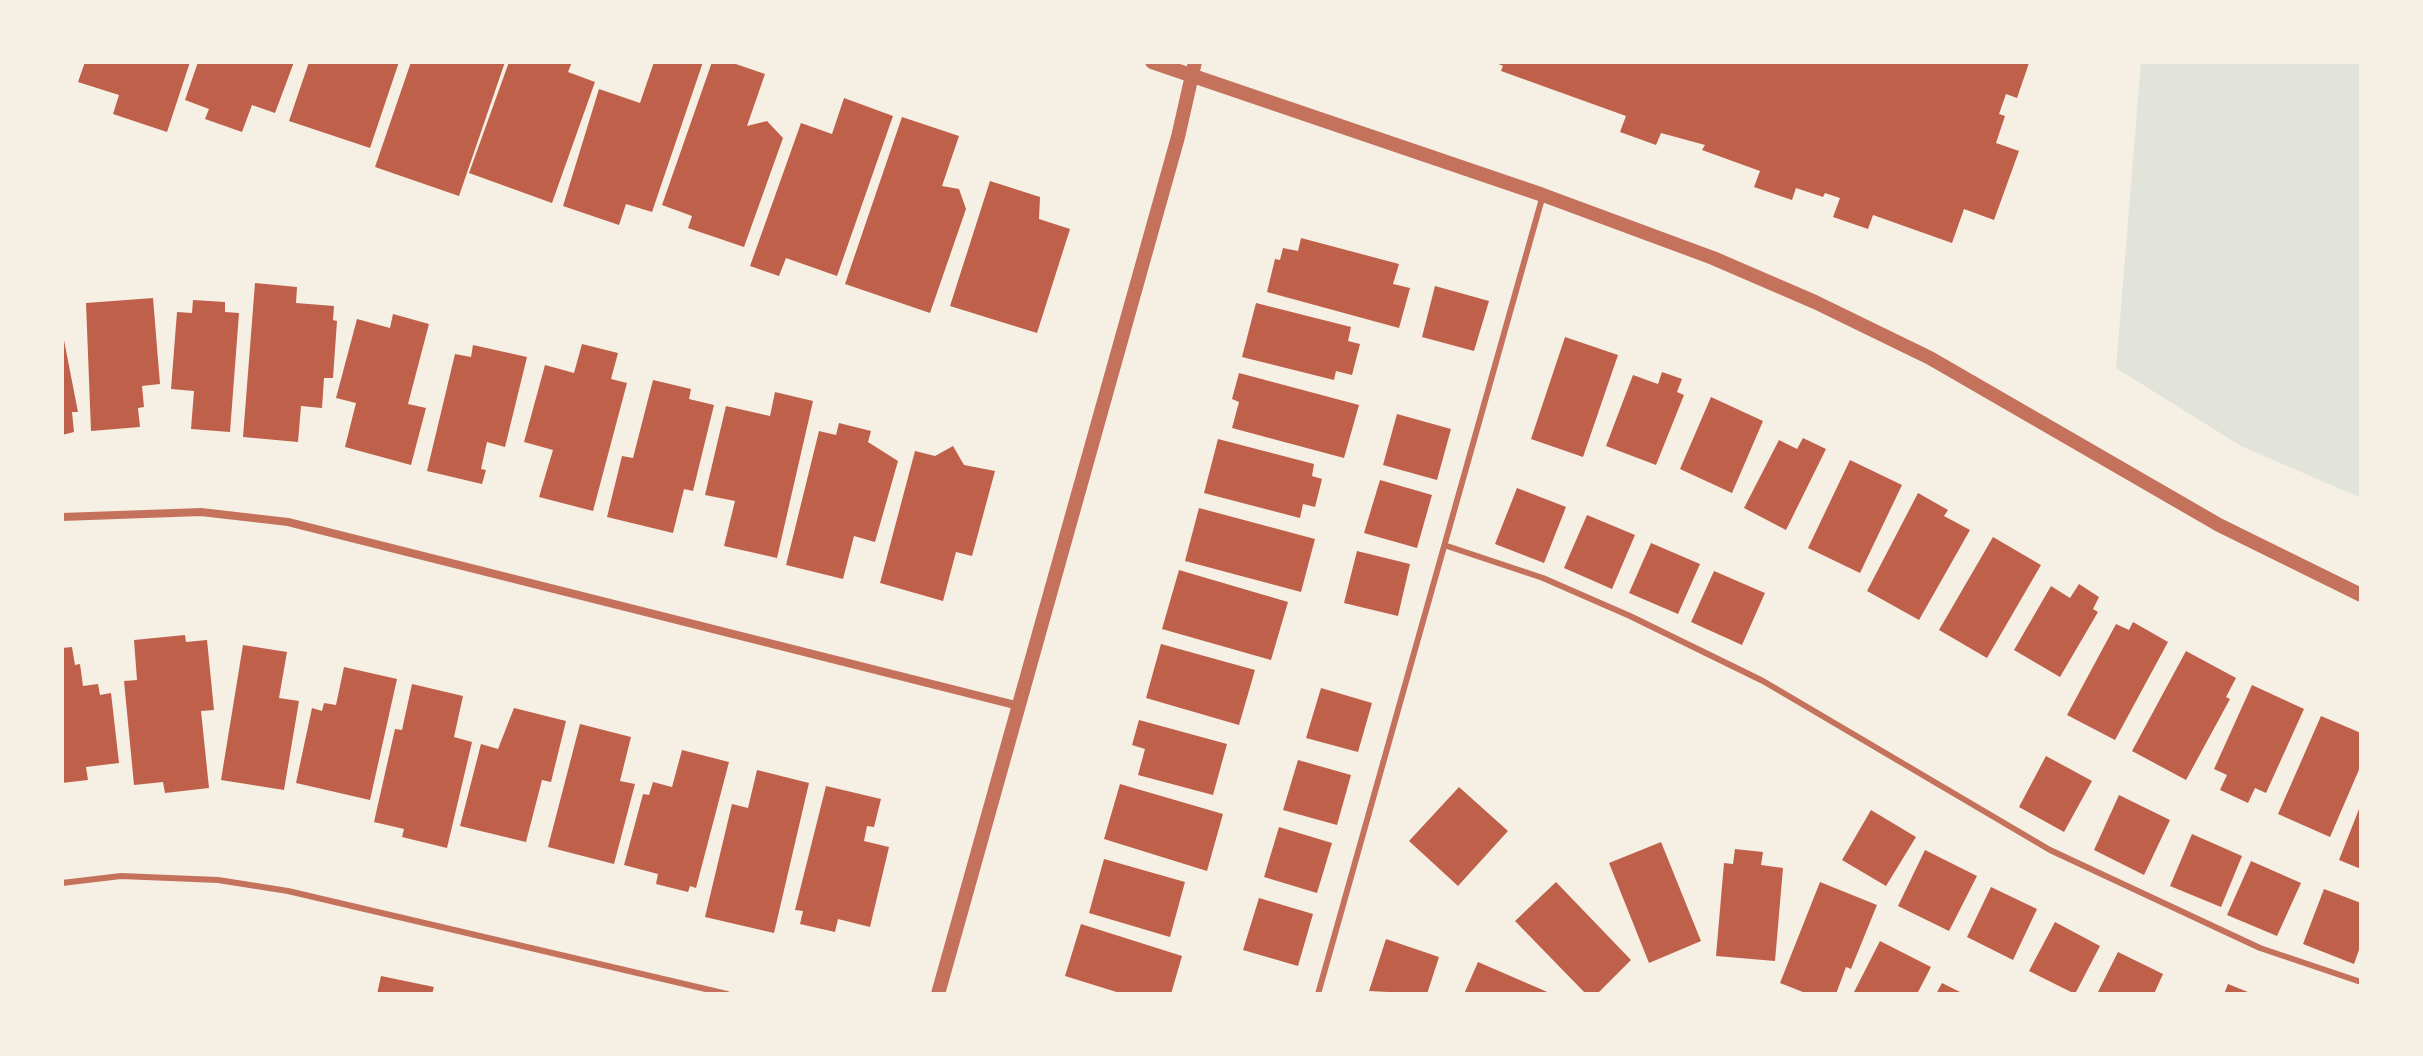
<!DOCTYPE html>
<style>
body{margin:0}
#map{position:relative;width:2423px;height:1056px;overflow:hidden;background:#f6efe4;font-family:"DejaVu Sans",sans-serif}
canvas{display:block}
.frame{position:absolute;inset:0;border:64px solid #f6efe4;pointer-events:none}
</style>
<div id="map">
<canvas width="2423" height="1056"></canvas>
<div class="frame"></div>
</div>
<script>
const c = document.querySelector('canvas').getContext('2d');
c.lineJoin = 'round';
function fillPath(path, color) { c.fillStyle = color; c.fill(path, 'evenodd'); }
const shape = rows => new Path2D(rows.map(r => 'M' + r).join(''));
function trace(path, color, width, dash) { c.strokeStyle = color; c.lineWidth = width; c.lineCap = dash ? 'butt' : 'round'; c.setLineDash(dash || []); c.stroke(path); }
const green = shape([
 [2141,62,2361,62,2361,498,2241,446,2116,368]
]);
const building = shape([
 [85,62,190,62,167,132,113,114,119,95,78,82],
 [198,62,294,62,275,113,252,105,242,132,205,119,209,109,185,100],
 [309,62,399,62,370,148,289,121],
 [411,62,505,62,459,196,375,167],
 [509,62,572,62,568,72,595,82,552,203,469,173],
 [654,62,703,62,652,212,626,204,619,225,563,206,599,89,640,103],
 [712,62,730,62,765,74,747,126,767,121,783,138,744,247,688,228,692,216,662,205],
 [1494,62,2027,62,2029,63,2017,98,2006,94,1999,114,2005,116,1996,143,2019,151,1994,220,1964,209,1952,243,1873,215,1868,229,1833,217,1840,198,1825,193,1823,197,1796,188,1792,200,1754,187,1760,171,1702,150,1705,145,1661,133,1656,145,1620,132,1626,116,1501,71,1503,66],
 [844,98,893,116,837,276,786,258,779,276,750,266,801,123,832,134],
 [902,117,959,136,942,186,959,189,966,209,930,313,845,284],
 [990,181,1040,197,1039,219,1070,229,1037,333,950,306],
 [1301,238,1399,264,1393,284,1410,288,1399,328,1267,292,1275,259,1280,260,1283,248,1298,251],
 [255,283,297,287,296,303,334,306,333,320,337,321,333,378,324,378,322,408,301,406,298,442,243,437],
 [1435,286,1489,301,1474,351,1422,337],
 [153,298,160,384,142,386,144,407,138,408,140,427,91,431,86,303],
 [193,300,225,302,225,312,239,313,230,432,191,429,194,391,171,389,177,312,192,313],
 [1256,303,1351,327,1348,341,1360,344,1352,375,1336,371,1334,380,1242,357],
 [393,314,429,324,408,404,426,408,411,465,345,447,356,403,336,398,357,319,390,328],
 [62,330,78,412,72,412,74,432,62,435],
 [1565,337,1618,355,1583,457,1531,439],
 [582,344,618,353,611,379,627,383,593,511,539,497,553,450,524,442,545,365,574,373],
 [473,345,527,357,505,447,487,442,481,469,486,470,482,484,427,471,455,354,471,357],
 [1662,372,1682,379,1677,392,1684,395,1656,465,1606,446,1633,375,1658,384],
 [1239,373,1359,405,1344,458,1232,428,1239,402,1232,399],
 [653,380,691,389,689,399,714,405,693,491,684,489,673,533,607,517,622,456,633,458],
 [775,392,813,401,777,558,724,546,735,501,705,495,726,406,770,416],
 [1711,397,1763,421,1732,493,1680,469],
 [1397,414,1451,429,1437,480,1383,465],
 [839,423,871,431,868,442,898,461,875,542,854,536,843,579,786,565,819,431,836,435],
 [1803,438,1826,449,1786,530,1744,508,1779,440,1797,449],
 [1218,439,1314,464,1312,476,1322,479,1315,507,1303,504,1300,518,1204,493],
 [953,446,964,465,995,471,972,556,956,552,943,601,880,583,915,451,935,456],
 [1850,460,1902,485,1860,573,1808,548],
 [1380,480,1432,495,1417,548,1364,533],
 [1517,488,1566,507,1544,563,1495,544],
 [1918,493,1948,510,1944,516,1970,530,1919,620,1867,591],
 [1199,508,1315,539,1301,592,1185,561],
 [1587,515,1635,535,1612,589,1564,568],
 [1993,537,2041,565,1987,658,1939,630],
 [1651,543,1700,564,1678,614,1629,593],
 [1357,551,1410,564,1398,616,1344,603],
 [1179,570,1288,602,1271,660,1162,629],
 [1714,571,1765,593,1742,645,1691,622],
 [2079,584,2099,597,2093,609,2098,612,2060,677,2014,650,2051,586,2070,598],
 [2133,622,2168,642,2115,740,2067,715,2116,624,2129,630],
 [185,635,186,642,207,640,214,710,201,711,209,788,165,793,163,782,134,785,124,681,137,680,134,640],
 [1161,644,1255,670,1239,725,1146,698],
 [243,645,287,652,279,698,299,701,284,790,221,780],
 [72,647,75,665,80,664,83,686,98,684,100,695,111,693,119,763,86,767,88,780,62,783,62,648],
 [2186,651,2236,678,2226,697,2230,699,2186,780,2132,751],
 [344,667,397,679,370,800,296,783,312,708,322,711,324,703,336,705],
 [412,684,463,696,454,737,472,742,447,848,402,837,404,829,374,822,395,729,402,730],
 [2252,685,2304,709,2266,793,2255,788,2248,803,2220,790,2227,775,2214,769],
 [1321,688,1372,703,1358,752,1306,738],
 [514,708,566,721,551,782,542,780,526,842,460,826,481,744,498,749],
 [2321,716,2361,733,2361,765,2330,837,2278,814],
 [1139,720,1227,744,1213,795,1138,775,1145,749,1132,745],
 [580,724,631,737,620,781,635,784,614,864,548,847],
 [682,750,729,762,696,888,690,886,688,892,656,884,658,874,624,865,643,794,649,795,653,782,672,787],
 [2046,756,2092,781,2064,832,2019,807],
 [1298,760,1351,775,1337,825,1283,810],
 [757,770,809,783,774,933,705,917,732,804,748,808],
 [1120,784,1223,814,1207,871,1104,839],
 [826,786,881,799,874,827,867,826,864,841,889,847,870,927,838,919,835,932,800,924,803,911,795,910],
 [1459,787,1508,831,1458,886,1409,841],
 [2119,795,2170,820,2144,875,2094,850],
 [2361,804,2361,869,2339,860],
 [1871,810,1916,837,1886,886,1842,860],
 [1279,827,1332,843,1317,893,1264,877],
 [2192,834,2242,856,2221,907,2170,886],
 [1661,842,1701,941,1649,963,1609,863],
 [1735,849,1763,852,1761,865,1783,868,1775,961,1716,956,1724,863,1733,864],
 [1925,850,1977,876,1949,931,1898,906],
 [1104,859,1185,882,1170,937,1089,913],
 [2251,861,2301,883,2277,936,2227,915],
 [1556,882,1631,960,1597,994,1586,994,1515,921],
 [1820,882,1877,905,1851,969,1846,967,1836,994,1808,994,1780,983],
 [1991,887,2037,909,2013,960,1967,937],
 [2324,889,2361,903,2361,944,2354,964,2303,944],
 [1259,898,1313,914,1298,966,1243,950],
 [2055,922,2100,946,2075,994,2029,971],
 [1081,924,1182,956,1171,994,1123,994,1065,976],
 [1386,939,1439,957,1427,994,1369,991],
 [1880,941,1931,967,1917,994,1853,994],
 [2118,952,2163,974,2154,994,2097,994],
 [1478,962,1552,994,1464,994],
 [381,976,434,987,432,994,377,994],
 [1942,983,1964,994,1936,994],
 [2228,984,2253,994,2224,994]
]);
const service = shape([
 [1447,546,1543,578,1630,616,1763,681,2050,850,2260,948,2361,982],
 [62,883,121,876,218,880,288,891,727,994],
 [1318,994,1543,195]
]);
const minor = shape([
 [62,517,201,512,288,522,1019,706]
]);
const tertiary = shape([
 [1152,62,1543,195,1713,258,1815,302,1930,358,2219,525,2361,595],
 [938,994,1178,137,1195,62]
]);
fillPath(green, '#e2e4dc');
fillPath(building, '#bf614a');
trace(service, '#c5725c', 6);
trace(minor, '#c5725c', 8);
trace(tertiary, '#c5725c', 14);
</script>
